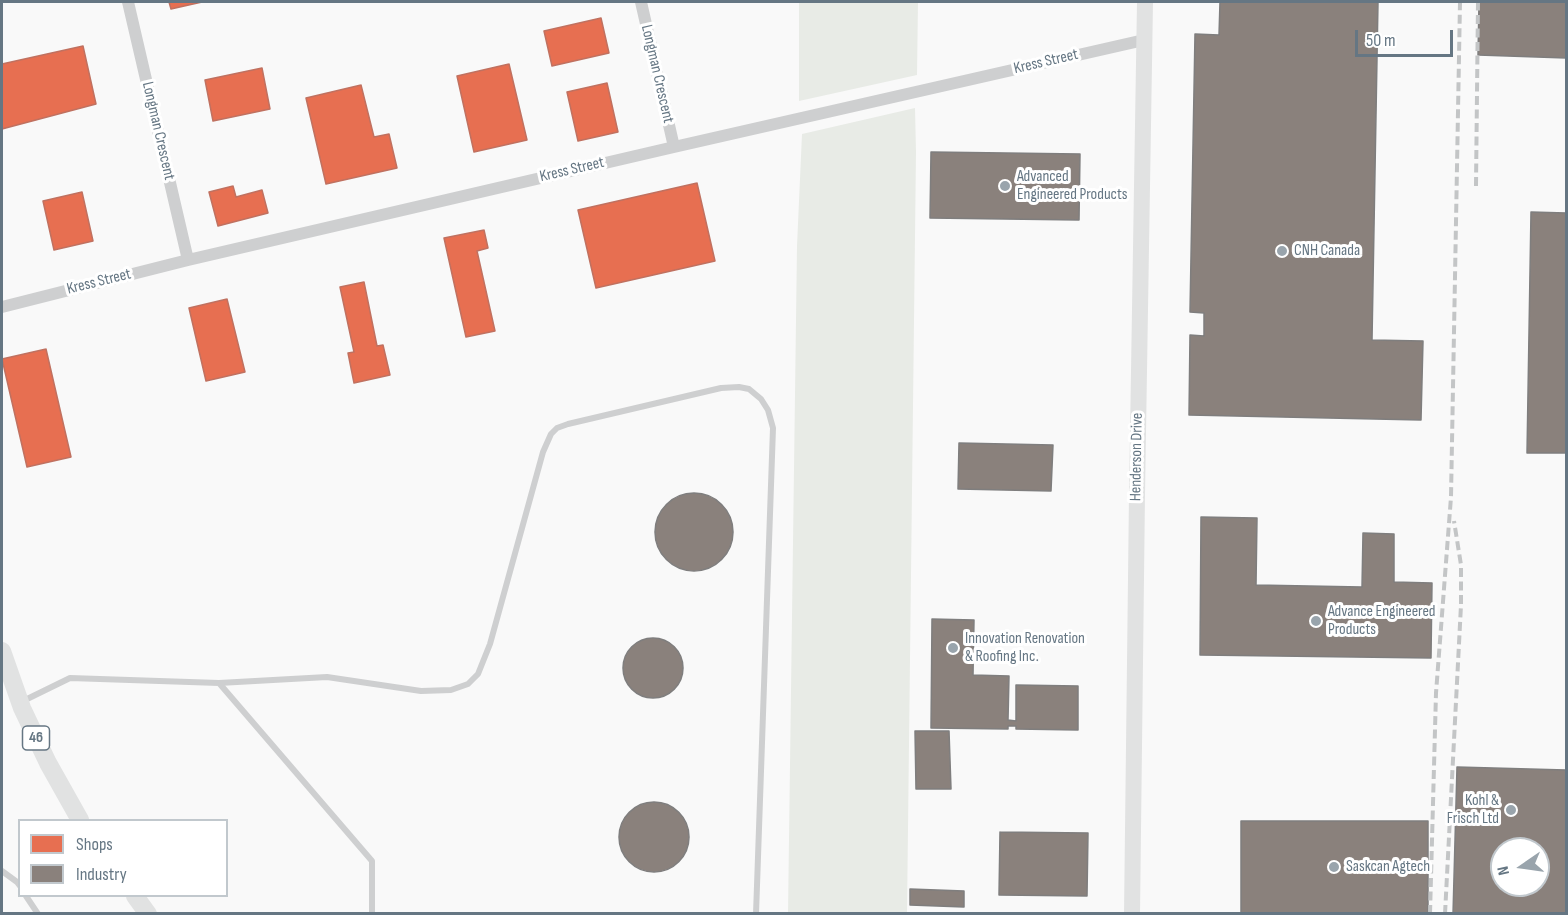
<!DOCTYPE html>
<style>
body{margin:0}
#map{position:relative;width:1568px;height:915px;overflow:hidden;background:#f9f9f9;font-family:"Sofia Sans Condensed",sans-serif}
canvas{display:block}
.frame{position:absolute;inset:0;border:3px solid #657683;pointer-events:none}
.legend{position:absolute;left:18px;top:819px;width:210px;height:78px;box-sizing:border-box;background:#fff;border:2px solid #c1c8cd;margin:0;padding:8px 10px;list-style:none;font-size:18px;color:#657683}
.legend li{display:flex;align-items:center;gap:12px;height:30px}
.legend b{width:30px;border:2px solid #c1c8cd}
.north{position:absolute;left:1490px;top:837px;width:60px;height:60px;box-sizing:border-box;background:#fff;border:2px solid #c1c8cd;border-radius:50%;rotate:257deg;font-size:16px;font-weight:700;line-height:24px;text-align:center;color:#657683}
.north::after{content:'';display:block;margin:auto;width:21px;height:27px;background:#99a4ac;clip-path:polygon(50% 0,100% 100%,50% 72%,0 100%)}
.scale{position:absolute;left:1355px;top:30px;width:98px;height:27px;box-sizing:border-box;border:3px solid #657683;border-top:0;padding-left:8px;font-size:18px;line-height:21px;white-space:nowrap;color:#657683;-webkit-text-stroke:4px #fff;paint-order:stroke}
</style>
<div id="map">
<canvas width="1568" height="915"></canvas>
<div class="frame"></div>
<ul class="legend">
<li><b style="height:16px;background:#e76f51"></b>Shops</li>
<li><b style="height:16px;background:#8a817c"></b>Industry</li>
</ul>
<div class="north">N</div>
<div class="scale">50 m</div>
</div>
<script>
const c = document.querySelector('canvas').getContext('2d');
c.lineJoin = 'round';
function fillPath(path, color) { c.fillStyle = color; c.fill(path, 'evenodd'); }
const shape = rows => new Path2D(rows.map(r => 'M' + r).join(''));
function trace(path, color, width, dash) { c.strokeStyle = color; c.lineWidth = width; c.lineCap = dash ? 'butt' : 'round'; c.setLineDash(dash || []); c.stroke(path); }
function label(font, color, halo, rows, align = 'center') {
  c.font = font + ' "Sofia Sans Condensed",sans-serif'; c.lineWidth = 6; c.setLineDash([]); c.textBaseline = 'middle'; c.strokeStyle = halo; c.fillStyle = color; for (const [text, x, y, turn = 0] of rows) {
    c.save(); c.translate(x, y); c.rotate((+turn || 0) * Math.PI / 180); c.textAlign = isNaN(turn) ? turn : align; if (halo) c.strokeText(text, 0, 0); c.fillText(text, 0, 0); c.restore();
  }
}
const green = shape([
 [799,2,918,2,917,75,799,101],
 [915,108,916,152,907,913,788,913,797,246,802,134]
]);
const shops = shape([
 [169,2,202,2,171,9,169,2],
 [601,18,609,53,552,66,544,31,601,18],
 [83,46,96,104,2,129,2,64,83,46],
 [509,64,527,140,474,152,457,76,509,64],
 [262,68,270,109,213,121,205,80,262,68],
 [607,83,618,132,578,141,567,92,607,83],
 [361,85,374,137,389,134,397,168,326,184,306,98,361,85],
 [697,183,715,261,596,288,578,210,697,183],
 [233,186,236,197,262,190,268,213,218,226,209,192,233,186],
 [82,192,93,241,54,250,43,201,82,192],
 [484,230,488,248,477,251,495,331,466,337,444,238,484,230],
 [364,282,377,346,383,345,390,375,354,383,348,353,354,352,340,287,364,282],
 [227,299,245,372,206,381,189,308,227,299],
 [46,349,71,457,27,467,2,359,46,349]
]);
const industry = shape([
 [1220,2,1378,2,1372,340,1423,341,1421,420,1189,415,1190,335,1204,336,1204,313,1190,312,1195,34,1219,35,1220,2],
 [1479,2,1566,2,1566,58,1478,55,1479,2],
 [931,152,1080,154,1079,220,930,218,931,152],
 [1531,212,1566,213,1566,453,1527,453,1531,212],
 [959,443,1053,445,1051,491,958,489,959,443],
 '655 532a39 39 0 1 1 78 0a39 39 0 1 1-78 0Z',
 [1201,517,1257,518,1256,585,1362,587,1363,533,1394,534,1394,582,1432,583,1431,658,1200,655,1201,517],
 [932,619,974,620,973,675,1009,676,1008,720,1016,721,1016,685,1078,686,1078,730,1016,729,1016,726,1008,726,1008,729,931,728,932,619],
 '623 668a30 30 0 1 1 60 0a30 30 0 1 1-60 0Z',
 [915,731,949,731,951,789,916,789,915,731],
 [1457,767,1566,770,1566,914,1453,914,1457,767],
 [1502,849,1538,849,1538,885,1502,885,1502,849],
 '619 837a35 35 0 1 1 70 0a35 35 0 1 1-70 0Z',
 [1241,821,1428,821,1428,914,1241,914,1241,821],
 [1000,832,1088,833,1087,896,999,895,1000,832],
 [910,889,964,891,964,907,910,905,910,889]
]);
const lane = shape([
 [219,683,327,677,421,691,451,690,468,684,478,674,490,644,543,452,551,434,557,428,568,424,721,388,739,387,749,389,761,399,768,410,773,428,756,914],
 [23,701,70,678,219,683,372,861,372,914],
 [2,871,17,882,20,886],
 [26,896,38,914]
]);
const street = shape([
 [128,2,188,260],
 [641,2,674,147],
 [2,307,188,260,674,147,1144,40]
]);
const secondary = shape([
 [1132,914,1137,494,1145,2]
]);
const primary = shape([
 [2,651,22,708,48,763,80,820],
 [135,896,148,914]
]);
const rail = shape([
 [1476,186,1478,2],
 [1430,914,1436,693,1451,497,1460,2],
 [1445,914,1461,605,1461,565,1454,521]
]);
const markers = [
 [1005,186,6,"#99a4ac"],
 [1282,251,6,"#99a4ac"],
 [1316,621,6,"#99a4ac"],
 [953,648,6,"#99a4ac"],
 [1511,810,6,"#99a4ac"],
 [1334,867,6,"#99a4ac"]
];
const shields = [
 [36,738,27]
];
const shieldNames = [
 ["46",36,738]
];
const streetNames = [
 ["Kress Street",1046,62,-13],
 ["Longman Crescent",657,74,77],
 ["Longman Crescent",158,131,77],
 ["Kress Street",572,170,-13],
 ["Kress Street",99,282,-14],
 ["Henderson Drive",1137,457,-89]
];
const poiNames = [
 ["Advanced",1017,177],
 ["Engineered Products",1017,195],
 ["CNH Canada",1294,251],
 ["Advance Engineered",1328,612],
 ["Products",1328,630],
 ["Innovation Renovation",965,639],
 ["& Roofing Inc.",965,657],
 ["Kohl &",1499,801,"right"],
 ["Frisch Ltd",1499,819,"right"],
 ["Saskcan Agtech",1346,867]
];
fillPath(green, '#e8ebe6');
fillPath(shops, '#e76f51');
trace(shops, '#c07160', 1.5);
fillPath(industry, '#8a817c');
trace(industry, '#7f7e7e', 1.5);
trace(lane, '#cecfd0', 6);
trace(street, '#cecfd0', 12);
trace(secondary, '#e1e2e2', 16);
trace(primary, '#e1e2e2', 18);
trace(rail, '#c3c5c6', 4, [9, 4.5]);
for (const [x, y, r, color] of markers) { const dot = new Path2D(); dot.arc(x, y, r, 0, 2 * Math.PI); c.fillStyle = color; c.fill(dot); trace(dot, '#fff', 2); }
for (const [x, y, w] of shields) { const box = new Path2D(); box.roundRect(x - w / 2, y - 12, w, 24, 4.5); c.fillStyle = '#fff'; c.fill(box); trace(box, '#657683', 1.5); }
label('bold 15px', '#657683', null, shieldNames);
label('16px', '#657683', '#fff', streetNames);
label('16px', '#657683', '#fff', poiNames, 'left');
</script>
